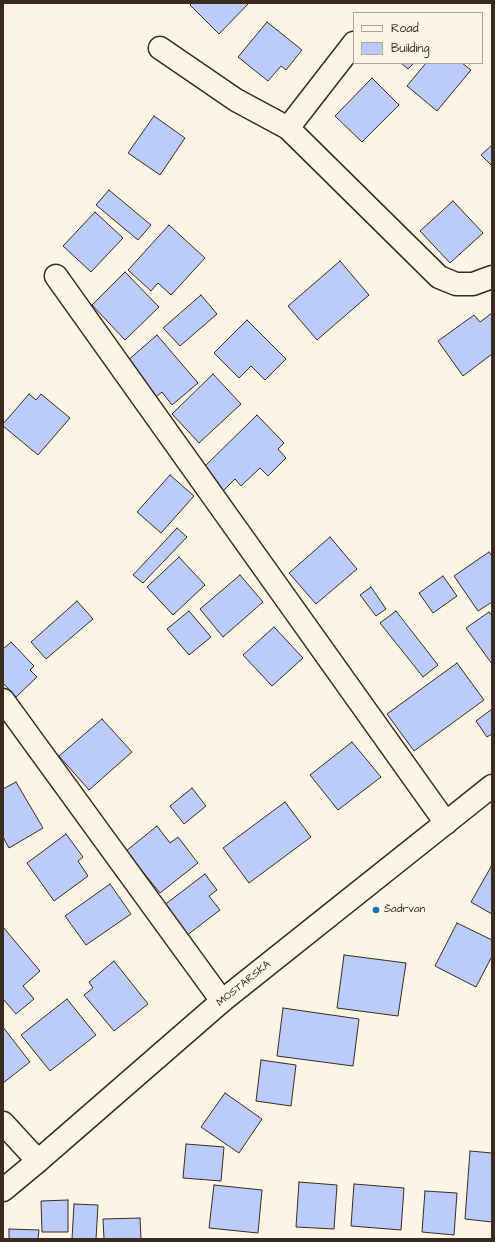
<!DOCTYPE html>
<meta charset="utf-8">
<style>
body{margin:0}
#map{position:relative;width:495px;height:1242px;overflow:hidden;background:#fcf5e5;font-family:"Architects Daughter",sans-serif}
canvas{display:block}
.frame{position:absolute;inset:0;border:4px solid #3b2a1e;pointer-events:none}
.legend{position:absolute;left:353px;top:12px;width:130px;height:52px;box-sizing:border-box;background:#fcf5e5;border:1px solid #afa495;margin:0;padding:5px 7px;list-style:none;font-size:12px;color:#3b2a1e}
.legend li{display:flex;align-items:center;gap:8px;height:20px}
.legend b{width:20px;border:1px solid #afa495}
</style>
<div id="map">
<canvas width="495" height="1242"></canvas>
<div class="frame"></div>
<ul class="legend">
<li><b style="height:5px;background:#fcf5e5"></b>Road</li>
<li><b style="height:11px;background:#bacbfc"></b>Building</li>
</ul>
</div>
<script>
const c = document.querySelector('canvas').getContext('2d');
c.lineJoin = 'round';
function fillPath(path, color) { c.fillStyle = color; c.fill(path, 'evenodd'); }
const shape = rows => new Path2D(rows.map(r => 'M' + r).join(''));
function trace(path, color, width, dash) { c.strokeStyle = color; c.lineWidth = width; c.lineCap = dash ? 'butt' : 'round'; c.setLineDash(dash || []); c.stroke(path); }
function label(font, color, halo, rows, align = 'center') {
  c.font = font + ' "Architects Daughter",sans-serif'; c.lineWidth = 3; c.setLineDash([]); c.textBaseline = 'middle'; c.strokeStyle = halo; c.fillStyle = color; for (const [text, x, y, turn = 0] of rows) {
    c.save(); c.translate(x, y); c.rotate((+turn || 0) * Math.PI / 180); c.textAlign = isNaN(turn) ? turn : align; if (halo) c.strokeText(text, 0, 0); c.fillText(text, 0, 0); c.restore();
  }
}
const building = shape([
 [192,3,249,3,219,34,190,5,192,3],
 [267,22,302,50,286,70,281,66,268,81,238,57,267,22],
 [401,63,414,63,408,69,401,63],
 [426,63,462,63,471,70,437,111,407,86,426,63],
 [372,78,399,105,362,142,335,116,372,78],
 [154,116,185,138,160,175,128,153,154,116],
 [492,145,492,166,481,155,492,145],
 [109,190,151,225,138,240,96,205,109,190],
 [453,201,483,233,450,263,420,231,453,201],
 [95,212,123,238,91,272,63,246,95,212],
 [169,225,205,258,171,295,158,283,151,291,128,270,169,225],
 [340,261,369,295,317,340,288,306,340,261],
 [125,272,159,307,125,340,92,305,125,272],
 [201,295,217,314,180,346,163,328,201,295],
 [492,313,492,354,463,376,438,341,474,315,480,322,492,313],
 [247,320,286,359,265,380,251,366,239,378,214,353,247,320],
 [157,335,198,383,172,405,162,392,156,397,126,362,157,335],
 [213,374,241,404,199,443,172,414,213,374],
 [29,394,36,400,41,394,70,418,38,455,3,426,3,424,29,394],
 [257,415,284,443,278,449,286,458,268,476,260,468,241,486,235,479,222,492,201,470,257,415],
 [170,475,194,496,161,533,137,512,170,475],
 [177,528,187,537,143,583,133,575,177,528],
 [330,537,357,569,316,604,289,573,330,537],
 [489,552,492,556,492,602,478,611,454,576,489,552],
 [179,557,205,585,173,615,147,587,179,557],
 [240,575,263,602,223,637,200,609,240,575],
 [443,576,457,596,433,613,419,593,443,576],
 [371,587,386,609,376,616,360,595,371,587],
 [77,601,93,619,46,659,31,642,77,601],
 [189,611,211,637,189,655,167,629,189,611],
 [396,611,438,665,423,677,380,623,396,611],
 [489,612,492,616,492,664,466,628,489,612],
 [274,627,303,658,272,686,243,655,274,627],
 [11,642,34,666,30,670,37,677,16,697,3,683,3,649,11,642],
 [457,663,484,700,414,751,387,714,457,663],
 [492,709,492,734,487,737,476,721,492,709],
 [102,719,132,752,89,790,59,756,102,719],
 [352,742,381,777,338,810,310,775,352,742],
 [16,782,43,828,9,848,3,837,3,789,16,782],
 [192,788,206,806,184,824,170,806,192,788],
 [285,802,311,837,249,883,223,848,285,802],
 [157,826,170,843,178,837,198,863,160,893,126,851,157,826],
 [66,834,83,857,78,861,88,876,54,901,27,863,66,834],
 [492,865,492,914,471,902,492,865],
 [205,874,217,890,209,896,220,910,186,936,163,906,205,874],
 [110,884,131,914,86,945,65,916,110,884],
 [457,923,492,940,492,956,476,987,435,966,457,923],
 [3,927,40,971,23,986,34,999,16,1014,3,999,3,927],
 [344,955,406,963,398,1016,337,1008,344,955],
 [114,961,148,1004,114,1031,84,995,93,988,89,982,114,961],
 [67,999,96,1035,50,1071,21,1035,67,999],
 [283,1008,359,1019,353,1066,277,1056,283,1008],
 [3,1027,30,1062,3,1083,3,1027],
 [261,1060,296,1065,291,1106,256,1101,261,1060],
 [225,1093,262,1119,239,1153,201,1127,225,1093],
 [186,1144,224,1147,221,1181,183,1178,186,1144],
 [470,1151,492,1153,492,1222,465,1219,470,1151],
 [299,1182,337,1185,334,1229,296,1227,299,1182],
 [354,1184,404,1188,401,1230,351,1226,354,1184],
 [214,1185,262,1190,258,1233,209,1228,214,1185],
 [425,1191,457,1193,454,1235,422,1232,425,1191],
 [68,1200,68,1232,42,1232,41,1201,68,1200],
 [74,1204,98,1205,96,1239,72,1239,74,1204],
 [140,1218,141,1239,104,1239,103,1219,140,1218],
 [9,1229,39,1230,38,1239,9,1239,9,1229]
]);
const minor = shape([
 [354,43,288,128,439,277,456,284,473,284,492,277],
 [160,48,236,100,288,128],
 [56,276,446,823],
 [3,700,222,1001],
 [3,1123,38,1161]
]);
const secondary = shape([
 [3,1190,38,1161,222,1001,492,786]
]);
const markers = [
 [376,910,4,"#1f6fb2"]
];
const poiNames = [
 ["Šadrvan",384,910]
];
const streetNames = [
 ["MOSTARSKA",244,984,-39]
];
fillPath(building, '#bacbfc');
trace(building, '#3b2a1e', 1);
trace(minor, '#3b2a1e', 25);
trace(secondary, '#3b2a1e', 25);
trace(minor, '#fcf5e5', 22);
trace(secondary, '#fcf5e5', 22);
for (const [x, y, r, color] of markers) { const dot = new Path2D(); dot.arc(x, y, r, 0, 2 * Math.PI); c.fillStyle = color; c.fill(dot); trace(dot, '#fcf5e5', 1.5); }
label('11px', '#3b2a1e', '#fcf5e5', poiNames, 'left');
label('11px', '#3b2a1e', '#fcf5e5', streetNames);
</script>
